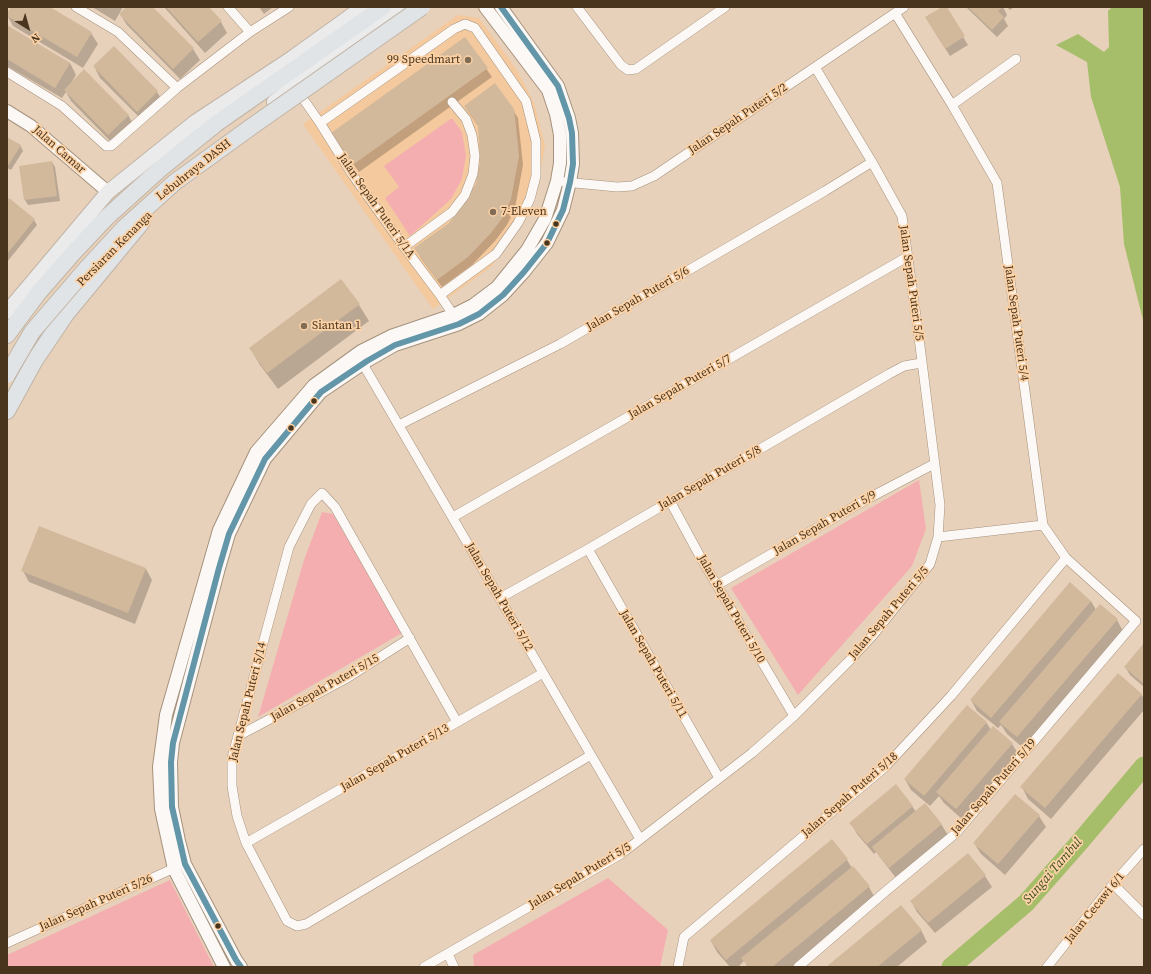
<!DOCTYPE html>
<style>
body{margin:0}
#map{position:relative;width:1151px;height:974px;overflow:hidden;background:#e8d1ba;font-family:"Source Serif 4",serif}
canvas{display:block}
.frame{position:absolute;inset:0;border:8px solid #49351e;pointer-events:none}
.north{position:absolute;left:8px;top:8px;width:40px;height:40px;-webkit-text-stroke:3px #fcd2a6;paint-order:stroke;rotate:143deg;font-size:11px;font-weight:700;line-height:16px;text-align:center;color:#49351e}
.north::after{content:'';display:block;margin:auto;width:14px;height:18px;background:#49351e;clip-path:polygon(50% 0,100% 100%,50% 72%,0 100%)}
</style>
<div id="map">
<canvas width="1151" height="974"></canvas>
<div class="frame"></div>
<div class="north">N</div>
</div>
<script>
const c = document.querySelector('canvas').getContext('2d');
c.lineJoin = 'round';
function fillPath(path, color) { c.fillStyle = color; c.fill(path, 'evenodd'); }
const shape = rows => new Path2D(rows.map(r => 'M' + r).join(''));
function trace(path, color, width, dash) { c.strokeStyle = color; c.lineWidth = width; c.lineCap = dash ? 'butt' : 'round'; c.setLineDash(dash || []); c.stroke(path); }
function label(font, color, halo, rows, align = 'center') {
  c.font = font + ' "Source Serif 4",serif'; c.lineWidth = 3.5; c.setLineDash([]); c.textBaseline = 'middle'; c.strokeStyle = halo; c.fillStyle = color; for (const [text, x, y, turn = 0] of rows) {
    c.save(); c.translate(x, y); c.rotate((+turn || 0) * Math.PI / 180); c.textAlign = isNaN(turn) ? turn : align; if (halo) c.strokeText(text, 0, 0); c.fillText(text, 0, 0); c.restore();
  }
}
const built = shape([
 [458,15,479,18,517,70,534,103,545,145,539,184,524,221,492,266,433,309,303,124]
]);
const green = shape([
 [452,118,462,132,466,156,462,179,451,199,410,236,385,198,399,187,384,166],
 [919,480,926,529,912,566,798,695,731,588],
 [322,512,333,514,402,633,258,717,304,560],
 [608,878,668,930,660,967,474,967,473,955],
 [170,880,214,967,7,967,7,955]
]);
const water = shape([
 [1112,7,1144,7,1144,324,1124,244,1120,187,1091,97,1087,62,1056,45,1078,34,1104,52,1109,47,1108,11]
]);
const shadow = shape([
 [12,7,48,7,91,33,98,44,83,68,13,26,7,15],
 [92,7,123,7,115,21],
 [127,7,152,7,193,49,200,60,180,79,127,25,120,14],
 [164,7,208,7,221,22,227,33,205,53],
 [259,7,273,7,264,14],
 [944,7,945,7,968,45,950,56,931,26],
 [966,7,1003,7,1007,15,1004,19,1008,26,997,37],
 [1007,7,1014,7,1010,10],
 [7,27,70,63,76,75,71,83,128,115,135,127,115,146,71,101,66,92,62,98,7,66],
 [465,38,492,77,359,172,337,141],
 [114,47,157,92,164,103,144,122,100,78,94,66],
 [465,107,513,110,518,118,523,165,515,208,507,225,495,241,472,265,442,287,420,257,450,224,477,184,481,162,479,127],
 [7,138,20,145,23,151,11,170,7,168],
 [52,162,55,167,60,201,28,205,25,200,20,167],
 [7,202,34,220,37,225,7,262],
 [359,305,369,321,278,389,260,365,250,348],
 [40,528,146,569,152,580,135,624,29,582,23,571],
 [1091,601,1096,610,1117,620,1123,631,1023,748,1007,734,1001,725,998,728,977,711,971,700],
 [1144,644,1144,687,1130,675,1125,667],
 [1141,694,1144,699,1144,710,1051,819,1028,799,1022,787],
 [986,722,991,730,1012,744,1019,755,963,820,944,803,939,796,930,806,911,790,905,779],
 [1015,795,1039,816,1046,827,1005,875,981,854,974,843],
 [912,806,916,812,941,824,948,835,896,878,876,852,874,854,857,834,851,823],
 [832,841,847,860,852,868,869,887,875,898,792,967,748,967,744,961,738,967,730,967,717,952,711,941],
 [968,854,985,876,992,887,935,933,917,912,911,901],
 [921,930,927,942,897,967,827,967]
]);
const river = shape([
 [951,967,1026,903,1078,844,1144,766]
]);
const building = shape([
 [11,7,50,7,92,32,77,57,7,16,7,13],
 [126,7,153,7,194,48,173,69,119,14],
 [166,7,209,7,222,21,198,42],
 [942,7,947,7,965,36,945,49,925,17],
 [968,7,1002,7,998,11,1004,17,992,30],
 [7,25,70,63,55,88,7,59],
 [465,37,488,68,354,164,331,133],
 [114,46,158,91,137,112,93,66],
 [84,69,129,115,108,135,64,90],
 [495,83,514,109,519,156,511,199,503,217,491,233,468,257,437,280,414,248,449,223,461,207,476,184,480,162,478,125,464,106],
 [7,137,21,145,8,166,7,165],
 [52,161,57,196,24,200,19,166],
 [9,198,35,219,7,254,7,200],
 [341,279,360,304,267,373,249,348],
 [39,526,146,568,128,613,21,571],
 [1070,582,1091,601,991,718,970,700],
 [1100,604,1118,619,1017,737,999,722],
 [1144,643,1144,684,1124,667],
 [1118,673,1142,694,1045,808,1020,787],
 [967,705,987,722,924,796,904,779],
 [993,726,1013,743,956,809,936,792],
 [896,784,913,806,867,844,849,823],
 [1015,794,1040,815,998,864,973,843],
 [925,803,942,824,889,868,872,847],
 [832,839,848,859,726,960,710,940],
 [968,853,986,875,928,923,910,901],
 [853,866,870,886,772,967,749,967,741,958],
 [901,905,922,930,877,967,826,967]
]);
const street = shape([
 [76,7,118,32,177,88],
 [228,7,250,32],
 [577,7,621,65,628,70,636,69,725,7],
 [7,72,62,106,106,146,111,146,177,88,250,32,289,7],
 [297,90,320,123,352,174,404,247,440,295,456,319],
 [952,105,1016,59],
 [320,123,454,29,465,24,475,28,526,101,536,141,536,176,530,199,518,223,496,254,440,295],
 [564,182,617,187,632,186,654,176,904,7],
 [404,247,452,212,465,195,473,174,475,156,472,135,466,119,452,102],
 [360,359,640,839],
 [399,425,560,344,694,267,825,191,872,162],
 [670,501,702,560,794,716],
 [453,517,907,257],
 [938,537,1043,525],
 [588,549,719,778],
 [717,585,869,498,934,464],
 [500,598,588,549,889,374,904,366,921,363],
 [457,722,335,507,322,493,311,504,289,547,232,758,232,786,237,816,246,843,287,921,297,926,306,924,591,755],
 [238,736,347,678,410,638],
 [246,843,543,673],
 [1113,884,1144,915],
 [7,943,179,866],
 [448,954,454,967],
 [424,967,621,854,752,753,794,716,850,660,873,635,930,564,938,537,940,505,918,330,902,216,872,162,815,67],
 [678,967,684,937,885,767,951,696,1066,558],
 [798,967,886,891,956,833,1136,621,1066,558,1043,525,997,183,952,105,895,13],
 [1047,967,1113,884,1144,849]
]);
const secondary = shape([
 [7,111,31,126,108,192],
 [224,967,174,869,161,809,159,767,166,715,219,530,256,452,314,385,361,351,391,336,453,315,473,305,497,287,527,250,545,219,557,181,560,163,560,135,556,114,548,90,485,7],
 [241,967,236,960,185,864,179,841,172,807,171,762,173,743,219,568,229,534,265,459,321,392,367,361,395,345,459,324,479,314,503,295,524,272,547,243,563,210,570,182,573,164,572,133,569,118,558,86,501,7]
]);
const primary = shape([
 [274,102,294,86,404,7],
 [7,312,108,192,195,122,292,58,363,7]
]);
const highway = shape([
 [7,335,39,292,74,252,107,217,160,169,217,123,383,7],
 [7,411,35,360,66,314,142,222]
]);
const highwayBridge = shape([
 [7,375,32,332,87,268,124,228,175,182,251,127,422,7]
]);
const bus1 = shape([
 [241,967,236,960,185,864,172,807,171,762,173,743,219,568,229,534,265,459,321,392,367,361,395,345,459,324,479,314,503,295,524,272,547,243,563,210,570,182,573,164,572,133,569,118,558,86,501,7]
]);
const markers = [
 [468,60,4,"#816c55"],
 [493,212,4,"#816c55"],
 [556,224,3.5,"#49351e"],
 [547,243,3.5,"#49351e"],
 [304,326,4,"#816c55"],
 [314,401,3.5,"#49351e"],
 [291,428,3.5,"#49351e"],
 [218,926,3.5,"#49351e"]
];
const poiNames = [
 ["99 Speedmart",460,60,"right"],
 ["7-Eleven",501,212],
 ["Siantan 1",312,326]
];
const streetNames = [
 ["Jalan Sepah Puteri 5/2",738,119,-34],
 ["Jalan Camar",59,150,41],
 ["Lebuhraya DASH",194,170,-38],
 ["Jalan Sepah Puteri 5/1A",376,206,55],
 ["Persiaran Kenanga",115,249,-45],
 ["Jalan Sepah Puteri 5/5",911,283,82],
 ["Jalan Sepah Puteri 5/6",638,299,-30],
 ["Jalan Sepah Puteri 5/4",1016,323,82],
 ["Jalan Sepah Puteri 5/7",680,387,-30],
 ["Jalan Sepah Puteri 5/8",710,478,-30],
 ["Jalan Sepah Puteri 5/9",825,523,-30],
 ["Jalan Sepah Puteri 5/12",499,597,60],
 ["Jalan Sepah Puteri 5/10",731,609,60],
 ["Jalan Sepah Puteri 5/5",889,613,-50],
 ["Jalan Sepah Puteri 5/11",653,664,60],
 ["Jalan Sepah Puteri 5/15",325,688,-30],
 ["Jalan Sepah Puteri 5/14",248,702,-76],
 ["Jalan Sepah Puteri 5/13",395,758,-30],
 ["Jalan Sepah Puteri 5/19",994,787,-49],
 ["Jalan Sepah Puteri 5/18",850,795,-41],
 ["Jalan Sepah Puteri 5/5",580,876,-31],
 ["Jalan Sepah Puteri 5/26",96,903,-24],
 ["Jalan Cecawi 6/1",1095,908,-51]
];
const waterNames = [
 ["Sungai Tambul",1053,871,-49]
];
fillPath(built, '#f4c99d');
fillPath(green, '#f4aeb0');
fillPath(water, '#a6be6a');
fillPath(shadow, '#0003');
trace(river, '#a6be6a', 19);
fillPath(building, '#d3b99c');
trace(street, '#a5927d', 10);
trace(secondary, '#a5927d', 14);
trace(primary, '#c1b4a6', 16);
trace(highway, '#c1b4a6', 18);
trace(street, '#fcf8f5', 9);
trace(secondary, '#fcf8f5', 12);
trace(primary, '#ebebec', 14);
trace(highway, '#e0e4e6', 16);
trace(highwayBridge, '#c1b4a6', 18, []);
trace(highwayBridge, '#e0e4e6', 16);
trace(bus1, '#6396a8', 6);
for (const [x, y, r, color] of markers) { const dot = new Path2D(); dot.arc(x, y, r, 0, 2 * Math.PI); c.fillStyle = color; c.fill(dot); trace(dot, '#fcd2a6', 1.5); }
label('12px', '#49351e', '#fcd2a6', poiNames, 'left');
label('12px', '#49351e', '#fcd2a6', streetNames);
label('italic 13px', '#394b1f', '#fcd2a6', waterNames);
</script>
